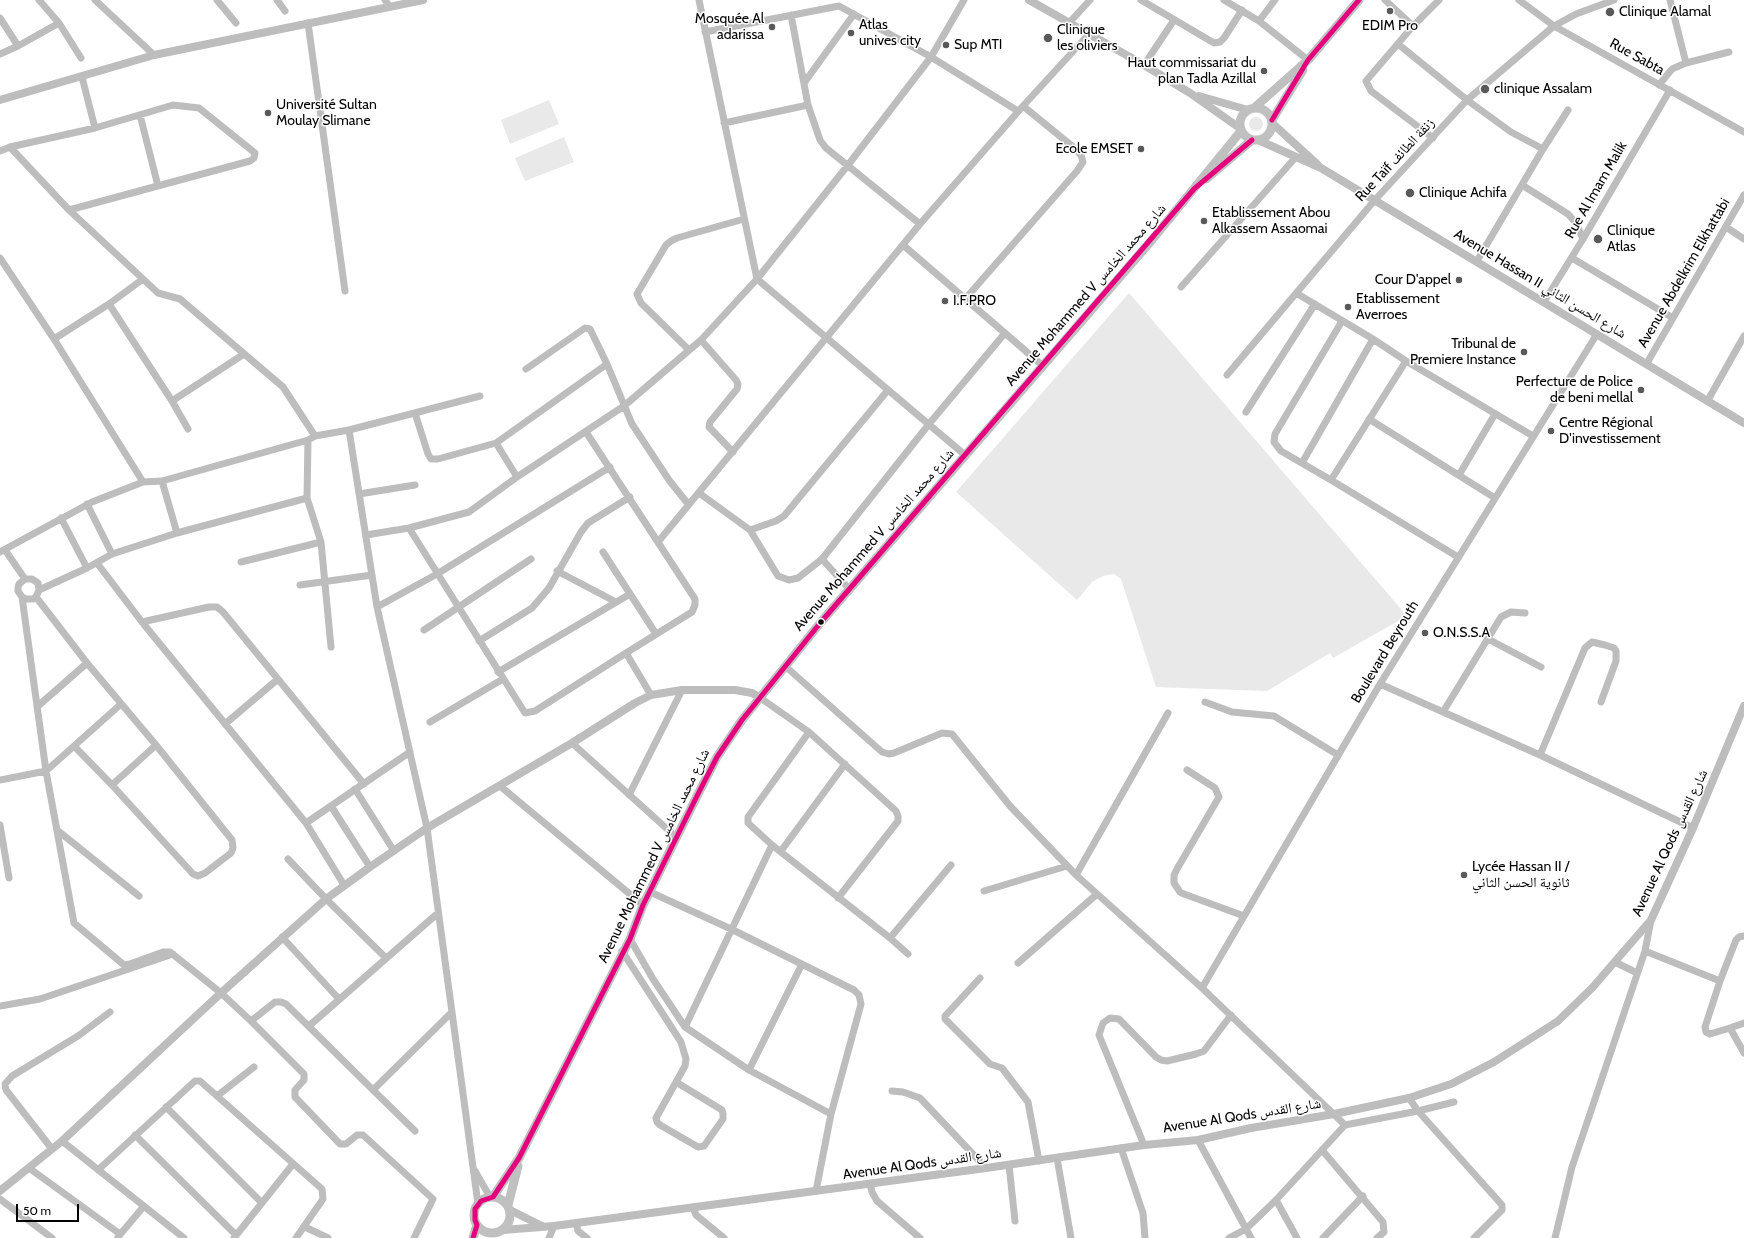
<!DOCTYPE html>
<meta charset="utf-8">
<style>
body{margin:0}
#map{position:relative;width:1744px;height:1238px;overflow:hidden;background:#fff;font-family:Cabin,sans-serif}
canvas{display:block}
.scale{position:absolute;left:16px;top:1204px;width:63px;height:18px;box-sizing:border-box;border:2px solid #000;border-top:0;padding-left:5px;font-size:12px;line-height:14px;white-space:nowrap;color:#000;-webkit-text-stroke:3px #fff;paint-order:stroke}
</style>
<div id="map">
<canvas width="1744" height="1238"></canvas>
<div class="scale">50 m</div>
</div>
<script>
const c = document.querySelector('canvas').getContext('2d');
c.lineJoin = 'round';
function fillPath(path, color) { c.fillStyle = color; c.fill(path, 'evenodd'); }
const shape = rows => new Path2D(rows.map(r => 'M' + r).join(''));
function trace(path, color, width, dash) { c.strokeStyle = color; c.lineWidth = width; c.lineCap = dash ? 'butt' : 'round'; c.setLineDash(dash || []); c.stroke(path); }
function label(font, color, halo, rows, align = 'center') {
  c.font = font + ' Cabin,"Noto Naskh Arabic",sans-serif'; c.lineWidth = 3; c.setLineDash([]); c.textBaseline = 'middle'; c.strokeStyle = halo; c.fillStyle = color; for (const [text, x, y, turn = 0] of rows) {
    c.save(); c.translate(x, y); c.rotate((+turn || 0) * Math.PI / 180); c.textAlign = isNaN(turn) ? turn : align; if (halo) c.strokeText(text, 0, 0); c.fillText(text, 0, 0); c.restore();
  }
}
const green = shape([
 [549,100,559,124,510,144,501,120],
 '1249 124a7 7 0 1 1 14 0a7 7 0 1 1-14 0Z',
 [564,137,574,162,525,181,515,158],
 [1129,293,1407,616,1333,658,1330,653,1267,691,1156,687,1121,579,1114,574,1103,576,1092,582,1077,600,956,492]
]);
const minor = shape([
 [39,0,59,23,81,58],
 [95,0,154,55],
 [217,0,236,23],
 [277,0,285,11],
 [385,0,390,7],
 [699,0,757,279,965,455],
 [1141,0,1214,43,1220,42,1224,38,1242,10],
 [1224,0,1259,21,1308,60],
 [1385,0,1413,26],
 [1519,0,1554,26,1744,132],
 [1670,0,1686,63],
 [791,15,808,105,820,140,826,148,920,224],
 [0,18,18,46],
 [1259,21,1275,0],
 [308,23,345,291],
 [1069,23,1090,0],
 [705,32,839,6,931,57,1018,111],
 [1398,44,1467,100,1511,132,1543,149],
 [0,54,18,46,59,23],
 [1144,65,1174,20],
 [82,77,95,128],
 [804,83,854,14],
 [1659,85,1672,69,1686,63,1729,52],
 [140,115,158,186],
 [724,123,808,105],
 [1433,138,1371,91,1366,81,1413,26,1439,0],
 [10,147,69,210,158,293,180,299,283,387,315,436],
 [0,151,10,147,95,128,173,105,199,108,255,153,254,158,250,161,69,210],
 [1522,185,1568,214,1576,223,1583,239],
 [1726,227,1744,239],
 [903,245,1043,366],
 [0,258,54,339,143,482],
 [1572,258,1673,318],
 [1477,261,1543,149,1568,110],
 [1181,287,1295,158],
 [1296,293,1373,339,1406,361,1533,436],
 [966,298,1077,171,1083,162,1081,155,1072,146,1023,106],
 [1544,302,1583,239,1670,90],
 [109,304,172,401],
 [1342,321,1275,434,1274,442,1281,451,1331,480,1458,557],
 [54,339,109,304,143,279],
 [701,340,736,380,738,384,737,389,710,422,709,427,733,452],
 [689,350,641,303,637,294,666,245,671,241,677,238,744,219],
 [1647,363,1744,195],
 [526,369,585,328,590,329,607,364,632,424,669,480,688,504],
 [1227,375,1374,201,1467,100,1554,26,1576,14,1614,0],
 [1708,400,1744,336],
 [1246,412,1315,304],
 [415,413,428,454,431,459,438,459,496,443,607,364],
 [1369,419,1495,498],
 [188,429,172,401,244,354],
 [349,430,377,607,427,828,478,1204],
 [586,432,695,599,695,605,692,612,626,653,651,695],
 [308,440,307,498,321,542,331,647],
 [496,443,517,477],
 [1302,463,1373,339],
 [1459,475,1495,414],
 [1331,480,1406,361],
 [699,493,750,530,776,521,784,516,888,390],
 [359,494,415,485],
 [87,504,112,554],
 [61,518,87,568],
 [409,528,525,713,535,711,626,653],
 [750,530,778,576,789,580,798,578,822,559],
 [177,533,307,498],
 [366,535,409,528,469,512,517,477,624,406,701,340,757,279,848,165,931,57,964,0],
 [658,542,920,224,1023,106,1089,34],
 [5,550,25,579],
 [0,552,92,502,143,482,162,481,308,440,315,436,349,430,480,396],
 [603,552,656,634],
 [241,562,321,542],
 [97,563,142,622,306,823,344,885],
 [557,571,616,602],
 [300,585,372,575],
 [39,590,38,583,32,579,25,579,19,584,18,588,18,591,22,597,26,599,33,599,36,597,39,590,87,568,112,554,177,533,162,481],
 [850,590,822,559,929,424,1005,333],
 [22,597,46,771,74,923,124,965,130,964,163,952,170,952,221,993,251,1021,304,1074,304,1080,295,1090,295,1097,340,1144,346,1144,357,1135,363,1135,433,1199,414,1238],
 [36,597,87,663,156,745,232,840,233,848,231,853,205,873,198,876,193,874,112,785,75,747],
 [377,607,437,574,610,467],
 [142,622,209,607,217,607,223,612,364,784],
 [424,630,531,559],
 [1488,639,1541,667],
 [479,641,532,608,549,588,581,532,588,523,630,497],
 [785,666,882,752,889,754,894,753,942,733,952,734,1010,806,1076,875,1202,988,1345,1125,1276,1200,1246,1229,1229,1238],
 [498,672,630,594],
 [1380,684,1540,755,1693,828],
 [759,697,809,732,896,811,898,816,898,821,838,898],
 [1205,702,1232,712,1274,716,1338,755],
 [38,706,87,663],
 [1443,712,1501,617,1511,612,1525,613],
 [430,722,503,679],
 [225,724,278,679],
 [809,732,748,817,748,823,772,845,890,938,908,954],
 [572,743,676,837],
 [1540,755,1585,648,1592,642,1605,645,1614,648,1616,651,1616,661,1601,702],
 [1187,770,1215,788,1219,797,1177,869,1174,875,1174,883,1180,892,1184,894,1244,916],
 [0,780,46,771,121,704],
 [112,785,156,745],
 [500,786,643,905],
 [355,789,394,851],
 [629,795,682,690],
 [331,806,370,867],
 [306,823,410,752],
 [0,825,9,878],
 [57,830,139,896],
 [781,851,845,764],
 [288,859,326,899,386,958],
 [1076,875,1168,713],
 [984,891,1067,866],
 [650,892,731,929,854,990,859,995,861,1004,831,1114,816,1191],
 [282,937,339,999],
 [890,938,951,865],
 [630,939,653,979,685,1027,749,1070,831,1114],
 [622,951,681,1042,686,1059,685,1066,656,1118,657,1122,660,1125,698,1147,704,1146,723,1119,723,1114,722,1110,676,1082],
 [1645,951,1720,981,1705,1027,1706,1032,1710,1034,1730,1028,1744,1023],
 [1615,962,1637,973],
 [1018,963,1097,894],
 [980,978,945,1016,945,1019,990,1064,1002,1068,1028,1102,1039,1161],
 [1720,981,1736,940,1739,937,1744,936],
 [1202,988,1380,684,1597,334],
 [0,1006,40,999,173,954],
 [251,1021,275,1002,281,1002,286,1004,373,1090,451,1013],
 [309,1026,438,913],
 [685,1027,772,845],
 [1730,1028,1744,1053],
 [749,1070,802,964],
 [373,1090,415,1131],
 [892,1091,903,1092,920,1098,986,1168],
 [217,1096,254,1067],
 [1409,1098,1418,1111,1502,1205,1502,1210,1474,1238],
 [166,1107,262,1203],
 [1345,1125,1418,1111,1454,1102],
 [135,1135,236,1235],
 [1198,1140,1251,1238],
 [62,1141,184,1238],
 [1144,1145,1099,1035,1103,1023,1110,1018,1119,1019,1156,1057,1161,1060,1167,1061,1196,1054,1204,1051,1231,1015],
 [1121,1148,1143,1213,1145,1238],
 [52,1149,6,1090,5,1084,12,1076,78,1036,110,1012],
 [1322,1150,1383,1222,1384,1232,1377,1238],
 [1057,1158,1071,1238],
 [1009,1165,1015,1221],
 [29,1168,120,1234],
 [98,1170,195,1081,200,1081,322,1189,323,1199,296,1238],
 [475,1171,490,1197],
 [870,1184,872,1192,877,1201,920,1238],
 [0,1199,52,1238],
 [1276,1200,1297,1238],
 [693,1207,696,1215,724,1238],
 [576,1223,578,1231,587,1238],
 [305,1227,328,1238],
 [118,1237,144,1206],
 [234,1238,293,1164],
 [549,1238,554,1226],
 [1323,1238,1363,1196],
 [1555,1238,1572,1167,1645,951,1651,920]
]);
const tertiary = shape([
 [1029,0,1144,65,1190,93,1241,129],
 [1199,96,1248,110],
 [0,100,154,55,423,0],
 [1272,123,1318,165],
 [1258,140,1321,168,1744,423],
 [0,1191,62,1141,221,993,326,899,370,867,427,828,572,743,635,703,651,695,682,690,735,690,752,693,759,697],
 [510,1210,542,1226],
 [503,1230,554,1226,986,1168,1144,1145,1198,1140,1251,1128,1334,1114,1409,1098,1451,1084,1494,1062,1558,1021,1592,988,1651,920,1693,828,1744,706]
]);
const secondary = shape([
 '1240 124a16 16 0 1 1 32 0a16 16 0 1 1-32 0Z',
 [1254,108,1308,60,1359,0],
 [1272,120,1303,70],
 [1206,179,1252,140],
 [493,1197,519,1158,630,939,643,905,698,794,717,757,742,720,821,622,1151,241,1241,131],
 '474 1215a18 18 0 1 1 36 0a18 18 0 1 1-36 0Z',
 [508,1205,518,1166],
 [473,1238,477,1225]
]);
const bus1 = shape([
 [1272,120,1308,60,1359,0],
 [473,1238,477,1225,475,1220,475,1209,481,1201,493,1197,519,1158,630,939,643,905,698,794,717,757,742,720,821,622,1194,189,1252,140]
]);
const markers = [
 [1390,11,4,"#595959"],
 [1610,12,5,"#595959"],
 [772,27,4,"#595959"],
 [851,33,4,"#595959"],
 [1048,38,5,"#595959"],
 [946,45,4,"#595959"],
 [1264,71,4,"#595959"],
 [1485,89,5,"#595959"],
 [268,113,4,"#595959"],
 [1141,149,4,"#595959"],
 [1410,193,5,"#595959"],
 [1204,221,4,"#595959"],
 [1598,239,5,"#595959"],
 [1459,280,4,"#595959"],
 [945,301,4,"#595959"],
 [1348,307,4,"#595959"],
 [1524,352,4,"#595959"],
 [1641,390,4,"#595959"],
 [1551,431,4,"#595959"],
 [821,622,3.5,"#000"],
 [1425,633,4,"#595959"],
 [1464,875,4,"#595959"]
];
const poiNames = [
 ["Clinique Alamal",1619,12],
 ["Mosquée Al",764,19,"right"],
 ["adarissa",764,35,"right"],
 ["Atlas",859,25],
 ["unives city",859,41],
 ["EDIM Pro",1390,26,"center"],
 ["Clinique",1057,30],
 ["les oliviers",1057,46],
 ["Sup MTI",954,45],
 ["Haut commissariat du",1256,63,"right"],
 ["plan Tadla Azillal",1256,79,"right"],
 ["clinique Assalam",1494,89],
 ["Université Sultan",276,105],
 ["Moulay Slimane",276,121],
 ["Ecole EMSET",1133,149,"right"],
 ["Clinique Achifa",1419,193],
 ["Etablissement Abou",1212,213],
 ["Alkassem Assaomai",1212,229],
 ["Clinique",1607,231],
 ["Atlas",1607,247],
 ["Cour D'appel",1451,280,"right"],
 ["Etablissement",1356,299],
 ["Averroes",1356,315],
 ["I.F.PRO",953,301],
 ["Tribunal de",1516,344,"right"],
 ["Premiere Instance",1516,360,"right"],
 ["Perfecture de Police",1633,382,"right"],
 ["de beni mellal",1633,398,"right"],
 ["Centre Régional",1559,423],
 ["D'investissement",1559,439],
 ["O.N.S.S.A",1433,633],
 ["Lycée Hassan II /",1472,867],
 ["ثانوية الحسن الثاني",1472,883]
];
const streetNames = [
 ["Rue Sabta",1637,57,29],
 ["Rue Taïf زنقة الطائف",1395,160,-47],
 ["Rue Al Imam Malik",1596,190,-60],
 ["Avenue Abdelkrim Elkhattabi",1684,273,-60],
 ["Avenue Hassan II شارع الحسن الثاني",1540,284,31],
 ["Avenue Mohammed V شارع محمد الخامس",1086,295,-49],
 ["Avenue Mohammed V شارع محمد الخامس",874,540,-49],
 ["Boulevard Beyrouth",1385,652,-59],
 ["Avenue Al Qods شارع القدس",1670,843,-65],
 ["Avenue Mohammed V شارع محمد الخامس",654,856,-64],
 ["Avenue Al Qods شارع القدس",1242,1116,-9],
 ["Avenue Al Qods شارع القدس",922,1164,-8]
];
fillPath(green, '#e9e9e9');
trace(minor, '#bdbdbd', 7);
trace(tertiary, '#bdbdbd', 8);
trace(secondary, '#c0c0c0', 9);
trace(bus1, '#e5007d', 5);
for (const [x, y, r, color] of markers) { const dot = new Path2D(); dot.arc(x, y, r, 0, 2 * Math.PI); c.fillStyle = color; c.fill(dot); trace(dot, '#fff', 1.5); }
label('14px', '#000', '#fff', poiNames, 'left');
label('14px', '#000', '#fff', streetNames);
</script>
